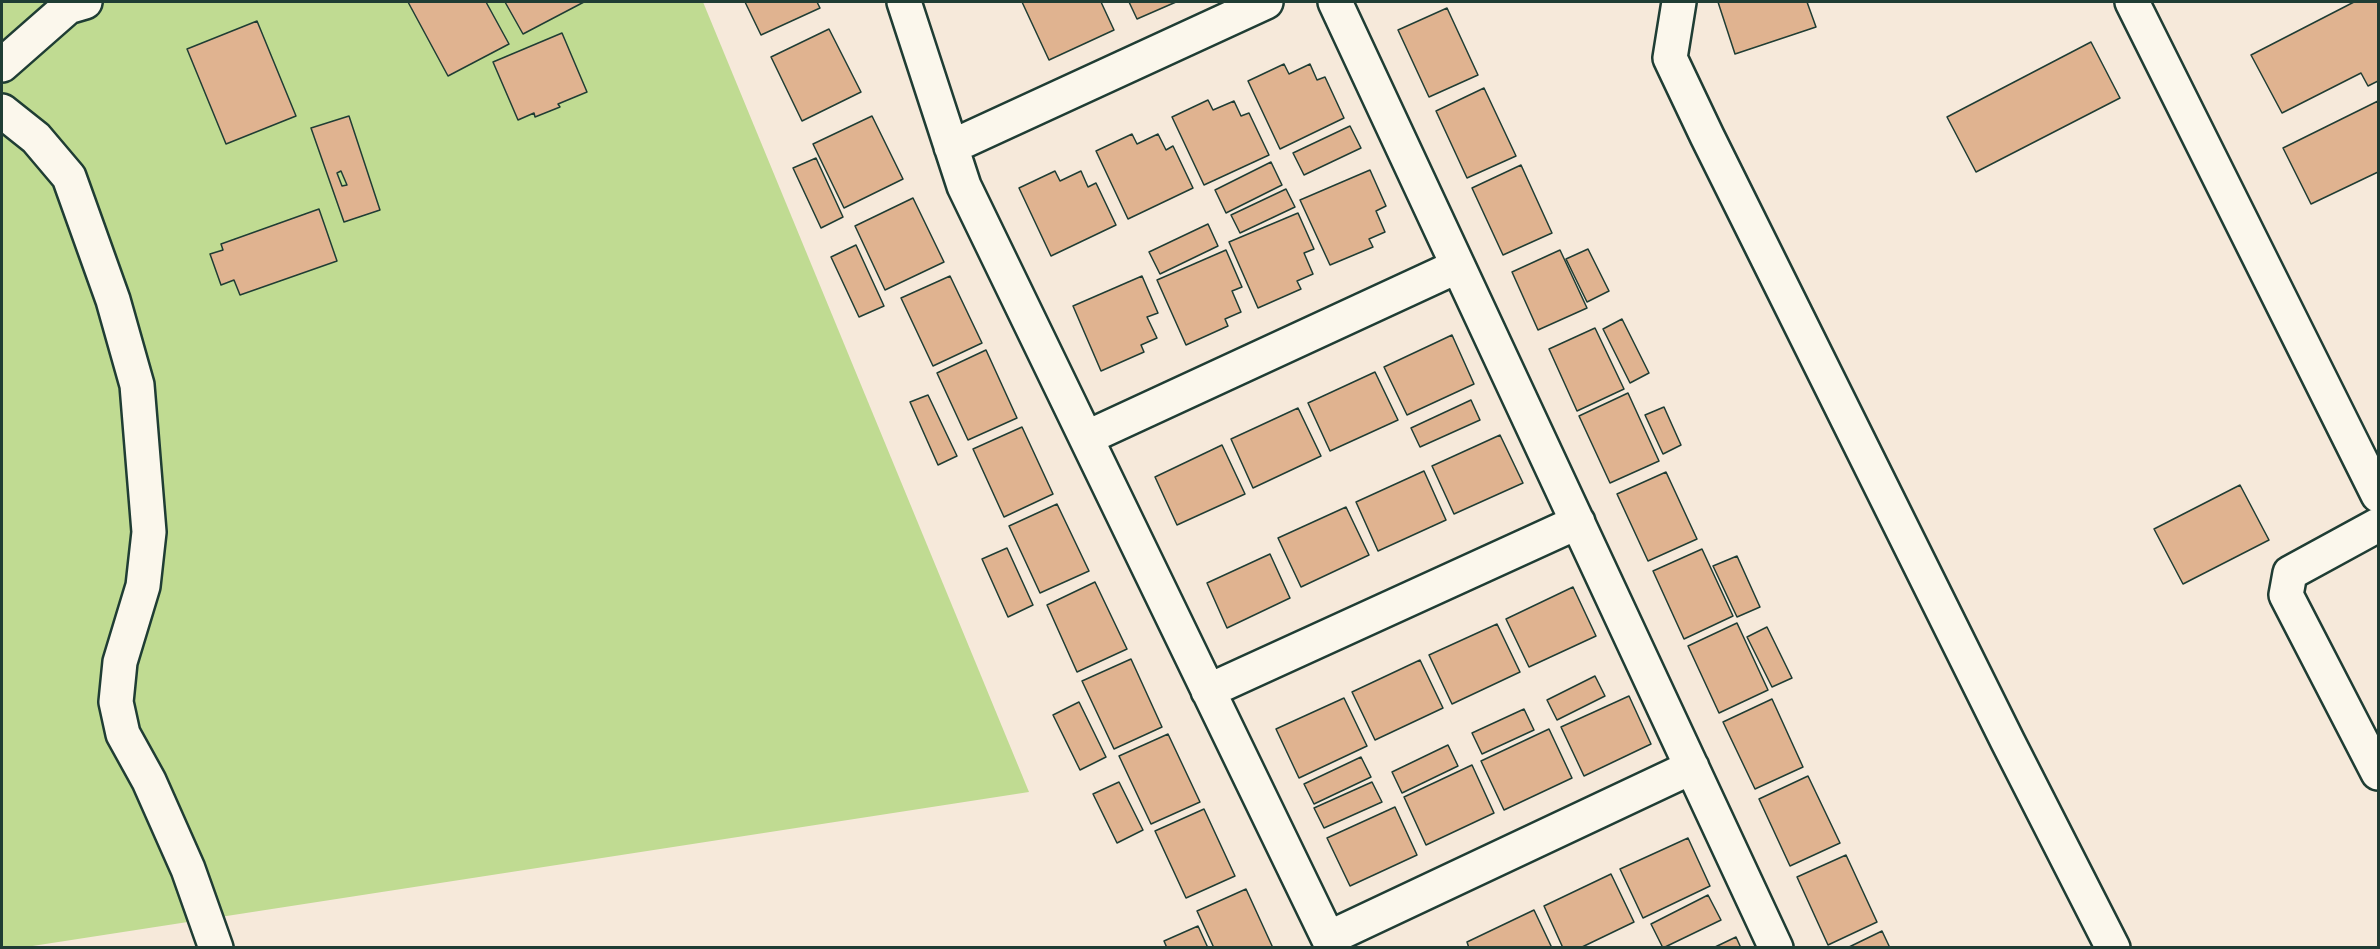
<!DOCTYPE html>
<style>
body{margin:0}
#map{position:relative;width:2380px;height:949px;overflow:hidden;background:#f6e9da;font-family:Mynerve,sans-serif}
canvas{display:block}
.frame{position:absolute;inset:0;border:3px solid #1f3d34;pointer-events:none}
</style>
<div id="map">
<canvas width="2380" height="949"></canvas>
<div class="frame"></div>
</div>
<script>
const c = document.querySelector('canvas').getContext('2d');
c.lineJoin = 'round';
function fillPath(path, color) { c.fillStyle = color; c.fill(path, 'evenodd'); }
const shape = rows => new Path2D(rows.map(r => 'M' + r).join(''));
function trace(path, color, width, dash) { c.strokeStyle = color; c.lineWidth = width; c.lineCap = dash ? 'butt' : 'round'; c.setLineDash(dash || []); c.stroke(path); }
const green = shape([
 [2,2,703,2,1029,792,26,947,2,948]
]);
const building = shape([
 [408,2,486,2,509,44,448,76,408,2],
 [505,2,584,2,523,34,505,2],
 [745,2,817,2,820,8,761,35,745,2],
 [1022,2,1101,2,1114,30,1049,60,1022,2],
 [1129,2,1176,2,1137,19,1129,2],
 [1718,2,1807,2,1816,27,1735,54,1718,2],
 [2354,2,2378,2,2378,81,2368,86,2361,73,2282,113,2251,55,2354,2],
 [1447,8,1478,75,1429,97,1398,30,1447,8],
 [257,21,296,116,226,144,187,49,257,21],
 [829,29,861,92,802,121,771,57,829,29],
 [562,33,587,92,558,104,560,107,535,117,534,113,518,120,493,62,562,33],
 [2091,42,2120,98,1976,172,1947,117,2091,42],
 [1284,64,1289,74,1310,64,1317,80,1325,77,1344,118,1280,149,1248,81,1284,64],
 [1484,88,1516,156,1467,178,1436,111,1484,88],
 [1208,100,1213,110,1234,101,1241,116,1249,113,1269,155,1204,185,1172,117,1208,100],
 [2378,101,2378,172,2311,204,2283,148,2378,101],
 [349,116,380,210,344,222,311,128,349,116],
 [341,171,347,185,342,186,337,173,341,171],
 [872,116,903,179,844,208,813,144,872,116],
 [1350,126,1361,148,1304,175,1293,153,1350,126],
 [1132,134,1137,144,1158,134,1166,150,1173,146,1193,188,1128,219,1096,151,1132,134],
 [816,158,843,217,821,228,793,168,816,158],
 [1271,162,1282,185,1226,213,1215,190,1271,162],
 [1521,165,1552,233,1503,255,1472,188,1521,165],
 [1370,170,1386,206,1376,211,1385,232,1369,239,1373,247,1330,265,1300,200,1370,170],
 [1055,171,1060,181,1081,171,1088,187,1096,183,1116,225,1051,256,1019,188,1055,171],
 [1286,189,1295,207,1240,233,1231,215,1286,189],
 [913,198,944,262,885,290,855,226,913,198],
 [319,209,337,261,240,295,234,280,221,285,210,254,223,250,221,244,319,209],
 [1298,213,1314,249,1304,253,1313,274,1297,281,1301,289,1258,308,1229,242,1298,213],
 [1208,224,1218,246,1160,274,1149,252,1208,224],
 [856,245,884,306,859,317,831,257,856,245],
 [1588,249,1609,291,1587,302,1566,259,1588,249],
 [1226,250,1242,287,1232,291,1241,312,1225,319,1228,326,1186,345,1157,280,1226,250],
 [1560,250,1587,308,1538,330,1512,272,1560,250],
 [950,276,982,343,933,366,901,298,950,276],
 [1142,276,1158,313,1147,317,1157,338,1141,345,1144,352,1101,371,1073,306,1142,276],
 [1622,319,1649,373,1630,383,1603,329,1622,319],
 [1595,328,1624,389,1577,411,1549,349,1595,328],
 [1452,335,1474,384,1407,415,1384,367,1452,335],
 [986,350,1017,418,968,440,937,373,986,350],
 [1375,372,1398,420,1330,451,1308,403,1375,372],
 [1628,393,1659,461,1610,483,1579,416,1628,393],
 [928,395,957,456,938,465,910,402,928,395],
 [1471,400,1480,420,1420,447,1411,428,1471,400],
 [1664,407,1681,445,1663,454,1645,415,1664,407],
 [1298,408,1321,456,1253,488,1231,439,1298,408],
 [1022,427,1053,494,1004,517,973,449,1022,427],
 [1500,435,1523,483,1454,514,1432,466,1500,435],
 [1222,445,1245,494,1177,525,1155,477,1222,445],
 [1424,471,1446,520,1378,551,1356,502,1424,471],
 [1666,472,1697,539,1648,561,1617,494,1666,472],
 [2240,485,2269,540,2183,584,2154,529,2240,485],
 [1057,504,1089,571,1040,593,1009,526,1057,504],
 [1346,507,1369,555,1301,587,1278,538,1346,507],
 [1007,548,1033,605,1008,617,982,559,1007,548],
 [1702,549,1733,616,1684,639,1653,571,1702,549],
 [1270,554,1290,598,1227,628,1207,583,1270,554],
 [1737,556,1760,607,1737,617,1713,566,1737,556],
 [1095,582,1127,649,1077,672,1047,605,1095,582],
 [1573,587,1596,636,1529,667,1506,619,1573,587],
 [1737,623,1768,690,1719,713,1688,646,1737,623],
 [1497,624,1520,672,1452,704,1429,655,1497,624],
 [1767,627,1792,678,1772,687,1747,637,1767,627],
 [1131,659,1162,727,1114,749,1082,681,1131,659],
 [1420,660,1443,708,1375,740,1352,692,1420,660],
 [1595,676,1605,696,1557,720,1547,700,1595,676],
 [1629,696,1651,744,1584,776,1561,727,1629,696],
 [1344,698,1367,746,1299,778,1276,729,1344,698],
 [1772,699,1803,767,1755,789,1723,722,1772,699],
 [1079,702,1106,757,1080,770,1053,715,1079,702],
 [1524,709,1534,730,1482,754,1472,733,1524,709],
 [1549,729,1572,778,1504,810,1481,761,1549,729],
 [1168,734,1200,802,1151,824,1119,756,1168,734],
 [1448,745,1458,766,1402,793,1392,772,1448,745],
 [1361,757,1371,777,1314,804,1304,784,1361,757],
 [1472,765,1494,813,1426,845,1404,797,1472,765],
 [1808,776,1840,843,1790,866,1759,799,1808,776],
 [1119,782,1143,830,1117,843,1093,794,1119,782],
 [1372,782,1382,802,1324,828,1314,808,1372,782],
 [1395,807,1417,855,1350,886,1327,838,1395,807],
 [1204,809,1235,876,1186,898,1155,831,1204,809],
 [1688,838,1710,886,1643,918,1620,869,1688,838],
 [1846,855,1877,922,1828,945,1797,877,1846,855],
 [1611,874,1634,922,1580,948,1563,948,1544,906,1611,874],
 [1246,889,1273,948,1214,948,1197,911,1246,889],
 [1708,895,1721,920,1663,948,1651,924,1708,895],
 [1534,910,1552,948,1469,948,1467,942,1534,910],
 [1198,926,1208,948,1167,948,1164,941,1198,926],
 [1882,931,1890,948,1847,948,1882,931],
 [1736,937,1741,948,1713,948,1736,937]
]);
const minor = shape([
 [904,2,964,186,1333,948],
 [1335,2,1776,948],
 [1679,2,1670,58,1707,136,2008,742,2113,948],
 [2132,2,2378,495],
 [2,65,68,7,85,2],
 [2,111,36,138,69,177,113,300,137,385,149,532,143,586,120,662,116,702,123,734,149,781,188,869,216,948],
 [951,147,1266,2],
 [1086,438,1458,266],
 [2378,525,2290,573,2286,595,2378,773],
 [1208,691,1578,522],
 [1329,938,1692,767]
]);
fillPath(green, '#c0db92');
fillPath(building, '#e0b390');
trace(building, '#1f3d34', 1.5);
trace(minor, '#1f3d34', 38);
trace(minor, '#fbf7ec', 33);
</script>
